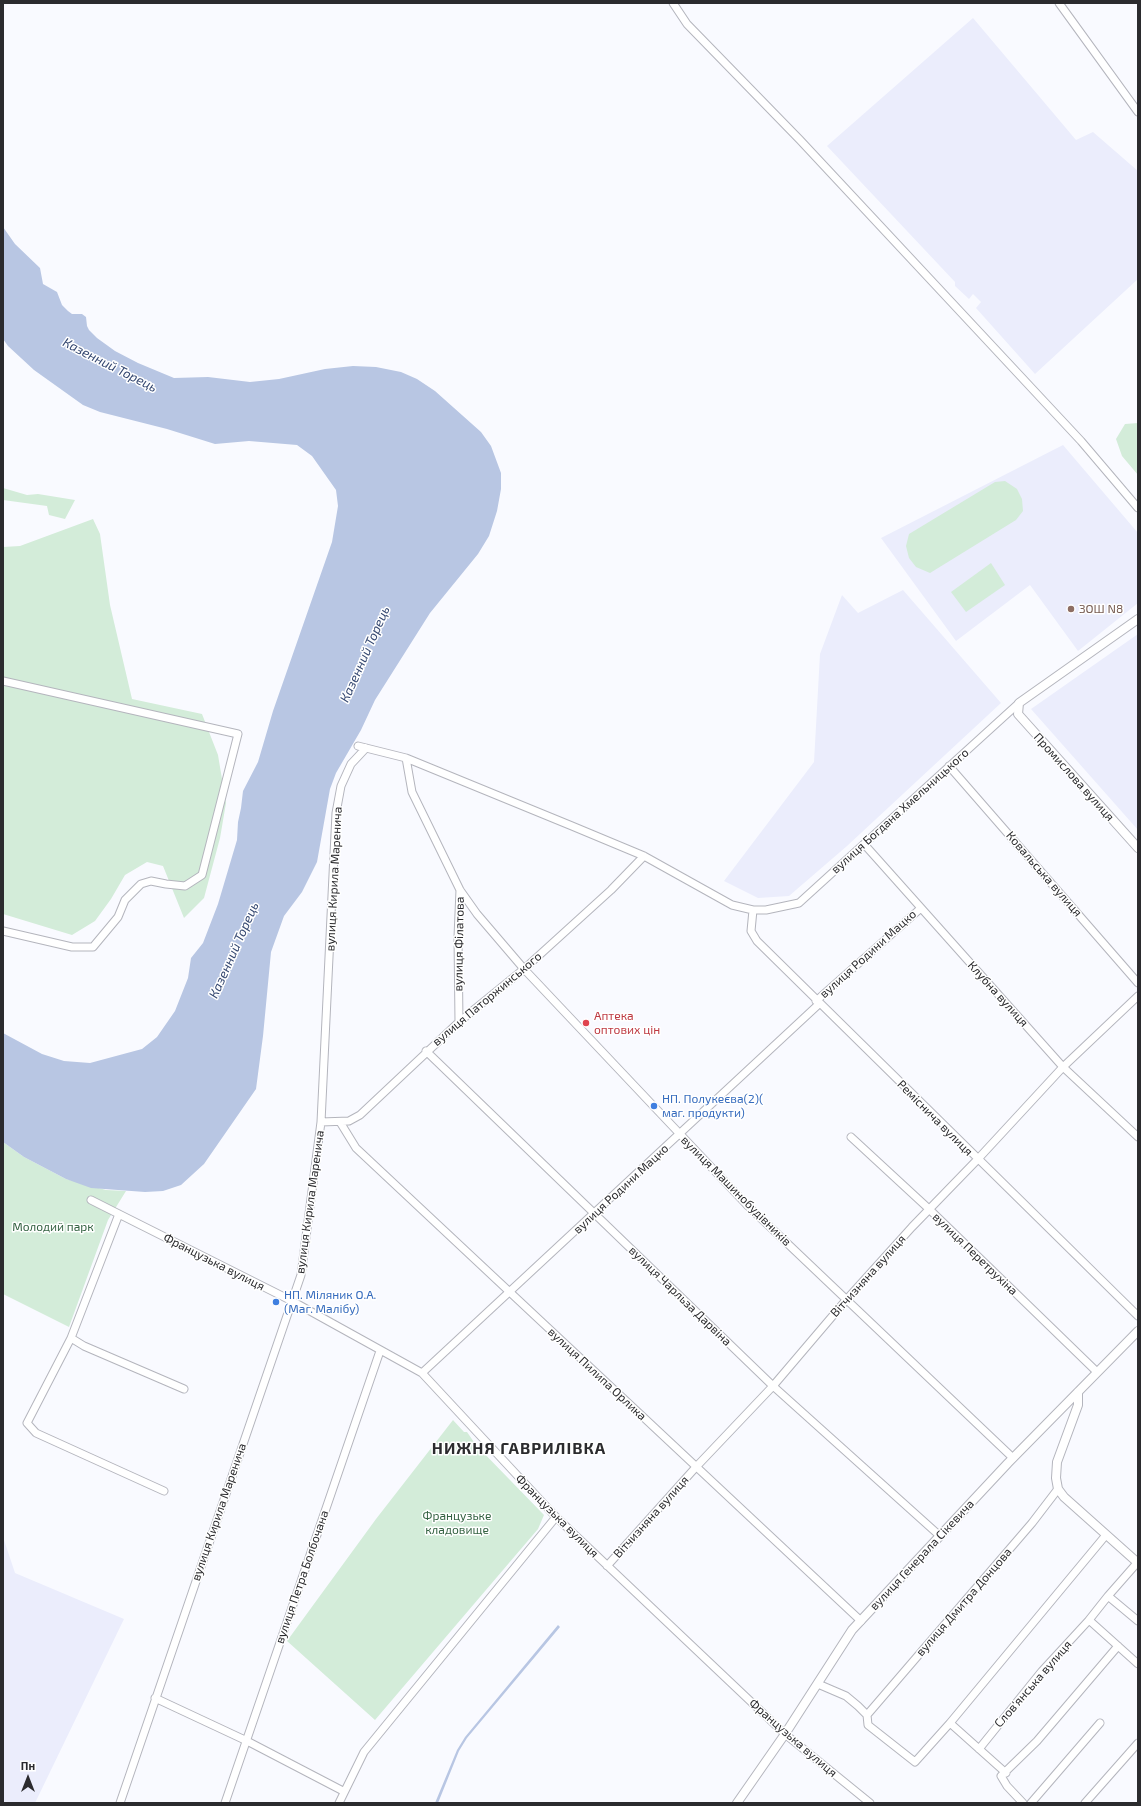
<!DOCTYPE html>
<meta charset="utf-8">
<style>
body{margin:0}
#map{position:relative;width:1141px;height:1806px;overflow:hidden;background:#f9faff;font-family:"Exo 2",sans-serif}
canvas{display:block}
.frame{position:absolute;inset:0;border:4px solid #2b2b2e;pointer-events:none}
.north{position:absolute;left:8px;top:1758px;width:40px;height:40px;-webkit-text-stroke:3px #fff;paint-order:stroke;rotate:0deg;font-size:11px;font-weight:700;line-height:16px;text-align:center;color:#2b2b2e}
.north::after{content:'';display:block;margin:auto;width:14px;height:18px;background:#2b2b2e;clip-path:polygon(50% 0,100% 100%,50% 72%,0 100%)}
</style>
<div id="map">
<canvas width="1141" height="1806"></canvas>
<div class="frame"></div>
<div class="north">Пн</div>
</div>
<script>
const c = document.querySelector('canvas').getContext('2d');
c.lineJoin = 'round';
function fillPath(path, color) { c.fillStyle = color; c.fill(path, 'evenodd'); }
const shape = rows => new Path2D(rows.map(r => 'M' + r).join(''));
function trace(path, color, width, dash) { c.strokeStyle = color; c.lineWidth = width; c.lineCap = dash ? 'butt' : 'round'; c.setLineDash(dash || []); c.stroke(path); }
function label(font, color, halo, rows, align = 'center') {
  c.font = font + ' "Exo 2",sans-serif'; c.lineWidth = 3; c.setLineDash([]); c.textBaseline = 'middle'; c.strokeStyle = halo; c.fillStyle = color; for (const [text, x, y, turn = 0] of rows) {
    c.save(); c.translate(x, y); c.rotate((+turn || 0) * Math.PI / 180); c.textAlign = isNaN(turn) ? turn : align; if (halo) c.strokeText(text, 0, 0); c.fillText(text, 0, 0); c.restore();
  }
}
const built = shape([
 [973,18,1076,140,1093,132,1138,171,1138,279,1035,374,976,308,981,302,973,294,969,299,955,286,955,282,827,146],
 [1063,445,1138,533,1138,603,1078,651,1030,585,956,641,881,538],
 [903,590,1001,703,847,846,789,896,758,898,724,881,814,762,820,654,842,595,858,613],
 [1138,634,1138,830,1031,709],
 [3,1537,15,1573,124,1619,35,1803,3,1803]
]);
const green = shape([
 [1138,423,1138,475,1122,456,1116,439,1125,424],
 [1005,481,1017,489,1022,499,1023,511,1016,520,930,573,916,567,909,558,906,546,909,534,995,482],
 [3,488,27,495,38,494,75,500,65,519,49,515,47,506,3,500],
 [93,519,100,534,110,605,132,699,202,714,218,755,226,803,220,838,204,898,184,918,163,866,147,862,125,875,111,899,95,921,72,935,3,914,3,547,20,546],
 [991,563,1005,585,966,612,951,592],
 [3,1142,24,1157,66,1179,106,1190,126,1191,108,1220,69,1327,3,1294],
 [453,1420,464,1432,467,1432,476,1445,544,1515,538,1529,375,1720,287,1641,376,1519]
]);
const water = shape([
 [3,227,15,244,40,268,43,284,57,292,62,305,68,311,72,314,82,314,86,317,87,326,89,330,97,338,115,351,138,363,174,378,208,377,250,382,279,379,325,369,353,366,376,367,401,372,417,379,435,391,481,432,491,446,501,473,501,489,497,511,489,536,478,554,430,613,375,700,361,730,336,773,330,789,317,862,302,892,284,916,271,952,263,1036,256,1089,204,1164,181,1185,163,1191,145,1192,91,1188,66,1179,24,1157,3,1142,3,1033,42,1054,64,1061,90,1063,142,1049,157,1037,175,1011,188,978,191,958,203,943,218,904,237,840,238,822,241,808,243,791,258,762,273,711,332,542,338,506,336,490,312,456,297,445,249,441,215,444,167,429,100,412,83,405,34,370,8,346,3,339],
 [558,1625,560,1627,467,1738,459,1751,438,1803,435,1803,457,1750,465,1737]
]);
const minor = shape([
 [673,3,687,24,800,140,1081,441,1138,508],
 [1059,3,1138,112],
 [3,681,238,734,202,875,185,886,166,884,151,881,141,884,125,900,118,917,93,947,72,947,3,931],
 [358,746,406,758,572,826,644,856,732,905,753,910,766,910,799,903,1019,703],
 [406,758,412,792,460,890,477,914,524,969,747,1205,1013,1458],
 [949,766,1138,983],
 [864,844,1063,1067,1138,1137],
 [753,910,751,931,757,941,1138,1316],
 [816,1001,921,908],
 [459,1022,458,937,460,890],
 [426,1051,773,1386,940,1536],
 [321,1122,349,1121,360,1115,459,1022,524,969,611,890,644,856],
 [340,1122,356,1148,861,1621],
 [851,1137,929,1209,1097,1372],
 [91,1200,292,1301,422,1373,556,1517,785,1734,870,1803],
 [119,1214,71,1338,84,1346,184,1389],
 [71,1338,27,1423,36,1433,164,1491],
 [422,1373,819,1004],
 [1137,1563,1108,1596,1138,1621],
 [607,1566,696,1467,773,1386,847,1299,912,1227,977,1160,1063,1067,1138,996],
 [1108,1596,1089,1620,1138,1664],
 [818,1684,846,1696,858,1706,867,1715,868,1725,915,1762,950,1723,1006,1773],
 [155,1698,247,1741,343,1791],
 [867,1715,1032,1523,1058,1489],
 [950,1723,1106,1535],
 [979,1749,1042,1671,1089,1620],
 [120,1803,301,1275,321,1122,336,813,341,786,351,764,366,748],
 [225,1803,380,1351],
 [339,1803,364,1752,556,1517],
 [1023,1803,1007,1786,1001,1776,1037,1741,1118,1646],
 [1031,1803,1100,1723],
 [1085,1803,1138,1743]
]);
const tertiary = shape([
 [1138,619,1019,703,1018,714,1138,848],
 [1078,1392,1078,1405,1057,1462,1056,1478,1058,1489,1064,1497,1138,1563],
 [737,1803,785,1734,852,1630,1008,1463,1138,1331]
]);
const markers = [
 [1071,609,4,"#8d6e63"],
 [586,1023,4,"#e0444e"],
 [654,1106,4,"#3f7fe0"],
 [276,1302,4,"#3f7fe0"]
];
const educationNames = [
 ["ЗОШ N8",1079,609]
];
const streetNames = [
 ["Промислова вулиця",1074,777,48],
 ["вулиця Богдана Хмельницького",900,811,-42],
 ["Ковальська вулиця",1044,874,49],
 ["вулиця Кирила Маренича",334,879,-87],
 ["вулиця Філатова",459,944,-89],
 ["вулиця Родини Мацко",868,954,-42],
 ["Клубна вулиця",998,994,48],
 ["вулиця Паторжинського",487,999,-40],
 ["Реміснича вулиця",935,1118,45],
 ["вулиця Родини Мацко",621,1189,-43],
 ["вулиця Машинобудівників",736,1191,45],
 ["вулиця Кирила Маренича",310,1202,-82],
 ["вулиця Перетрухіна",975,1254,44],
 ["Французька вулиця",214,1262,27],
 ["Вітчизняна вулиця",868,1276,-48],
 ["вулиця Чарльза Дарвіна",680,1296,44],
 ["вулиця Пилипа Орлика",597,1374,43],
 ["вулиця Кирила Маренича",219,1512,-71],
 ["Французька вулиця",557,1516,45],
 ["Вітчизняна вулиця",651,1517,-48],
 ["вулиця Генерала Сікевича",922,1555,-47],
 ["вулиця Петра Болбочана",302,1577,-71],
 ["вулиця Дмитра Донцова",964,1602,-49],
 ["Слов'янська вулиця",1033,1684,-49],
 ["Французька вулиця",793,1738,41]
];
const healthNames = [
 ["Аптека",594,1016],
 ["оптових цін",594,1030]
];
const shopNames = [
 ["НП. Полукеєва(2)(",662,1099],
 ["маг. продукти)",662,1113],
 ["НП. Міляник О.А.",284,1295],
 ["(Маг. Малібу)",284,1309]
];
const parkNames = [
 ["Молодий парк",53,1227],
 ["Французьке",457,1516],
 ["кладовище",457,1530]
];
const waterNames = [
 ["Казенний Торець",110,365,27],
 ["Казенний Торець",365,654,-66],
 ["Казенний Торець",234,950,-66]
];
const districtNames = [
 ["НИЖНЯ ГАВРИЛІВКА",519,1449]
];
fillPath(built, '#ebedfc');
fillPath(green, '#d3ecd9');
fillPath(water, '#b8c6e3');
trace(minor, '#b4b5bd', 9);
trace(tertiary, '#b4b5bd', 10);
trace(minor, '#fff', 7);
trace(tertiary, '#fff', 8);
for (const [x, y, r, color] of markers) { const dot = new Path2D(); dot.arc(x, y, r, 0, 2 * Math.PI); c.fillStyle = color; c.fill(dot); trace(dot, '#fff', 1.5); }
label('12px', '#785e54', '#fff', educationNames, 'left');
label('12px', '#2b2b2e', '#fff', streetNames);
label('12px', '#be3a42', '#fff', healthNames, 'left');
label('12px', '#366cbe', '#fff', shopNames, 'left');
label('12px', '#346242', '#fff', parkNames);
label('italic 13px', '#354871', '#fff', waterNames);
c.letterSpacing = '1px';
label('bold 16px', '#2b2b2e', '#fff', districtNames);
c.letterSpacing = '0px';
</script>
